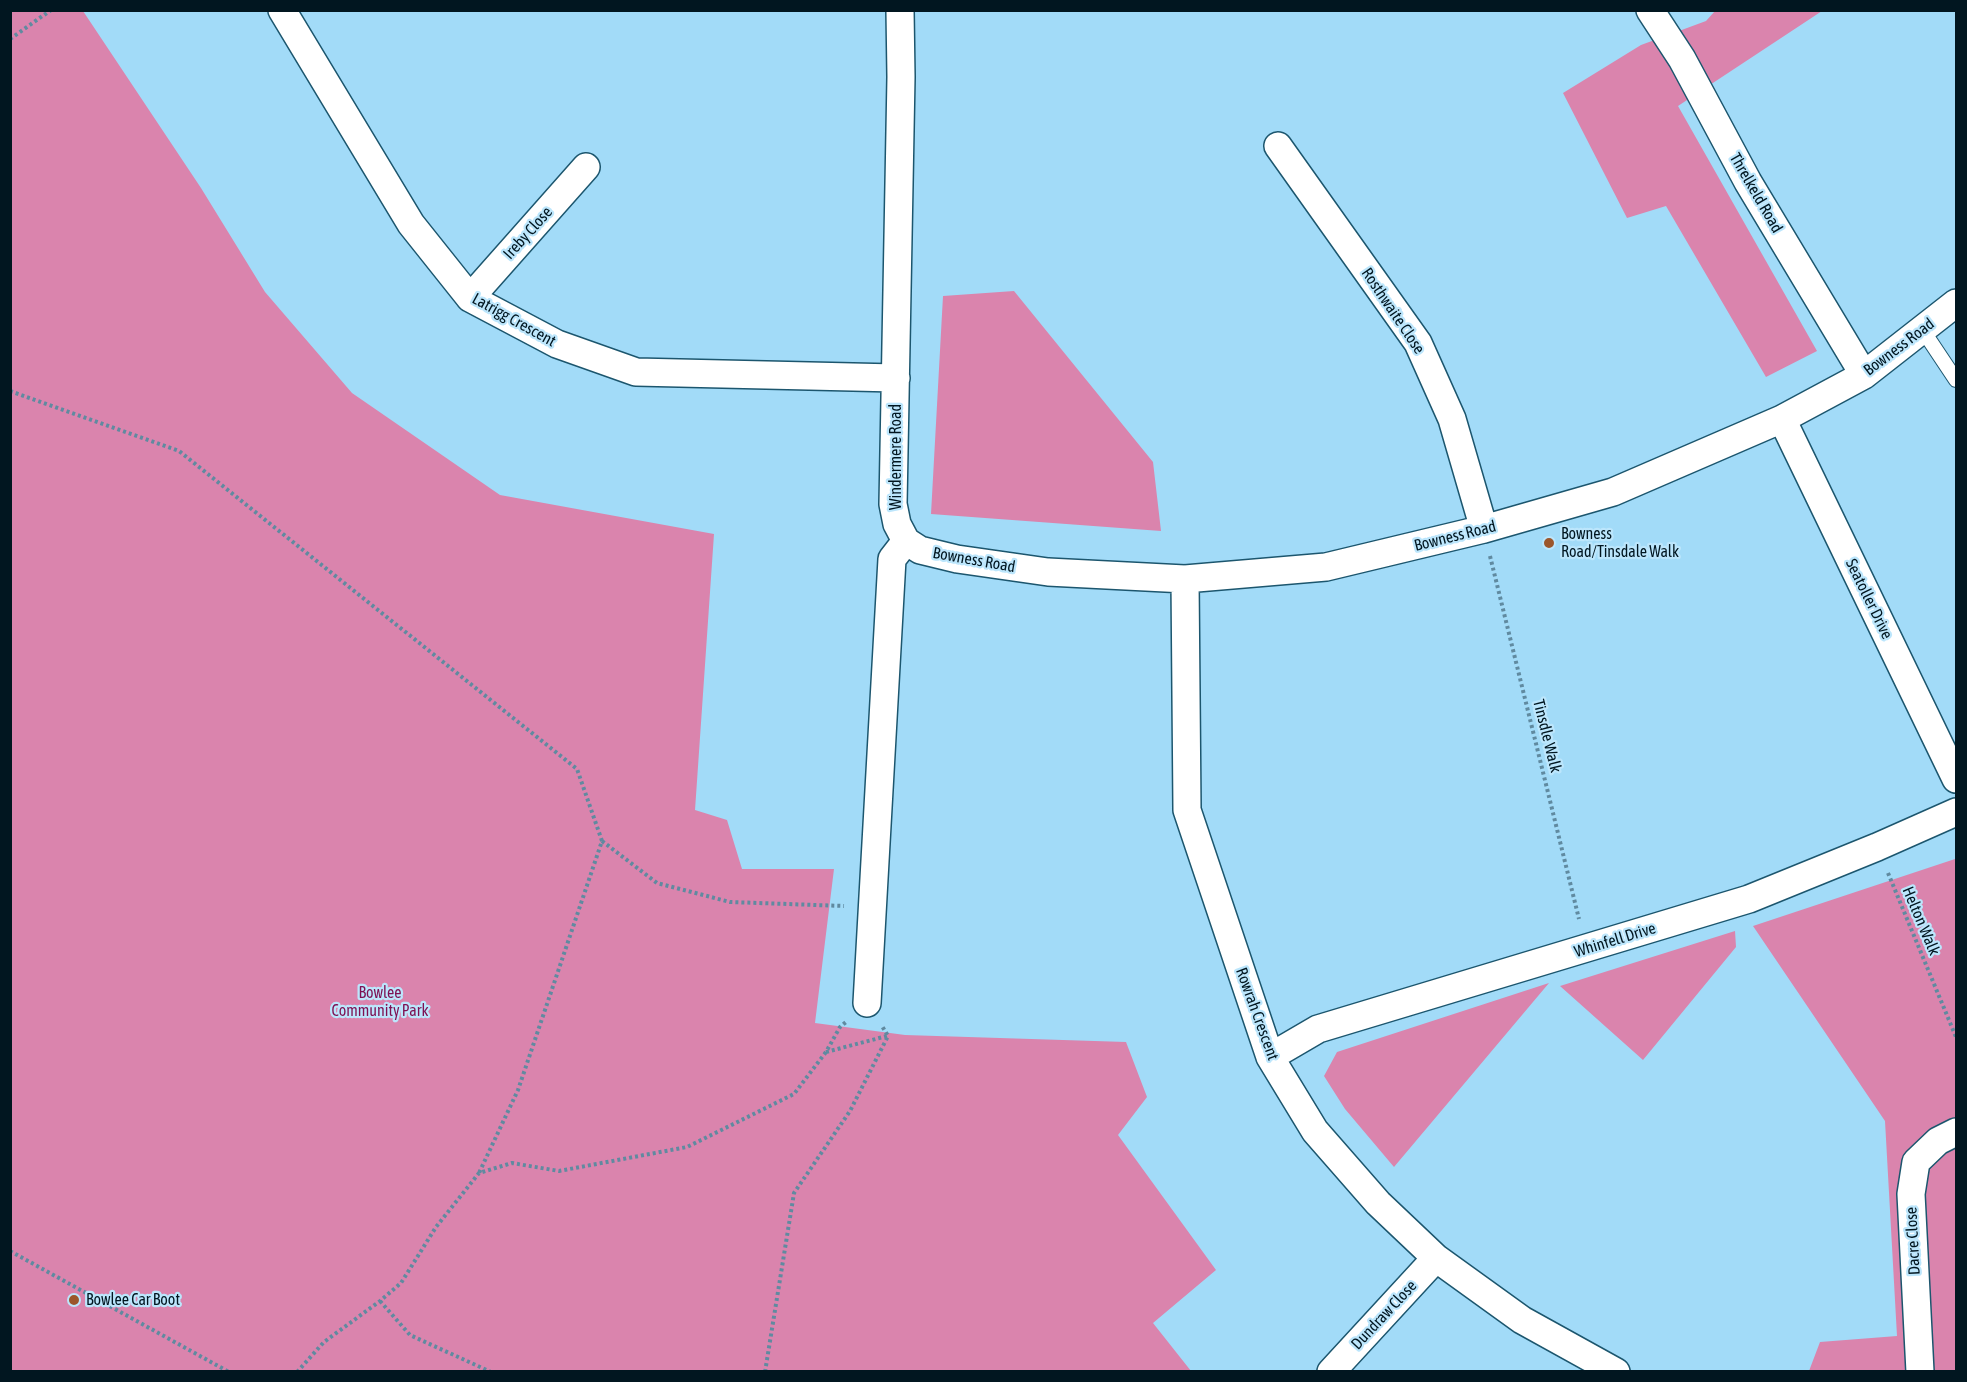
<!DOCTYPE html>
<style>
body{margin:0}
#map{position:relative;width:1967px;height:1382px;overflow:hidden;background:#a2dbf8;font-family:"Asap Condensed",sans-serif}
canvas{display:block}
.frame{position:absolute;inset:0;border:12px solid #011620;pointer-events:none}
</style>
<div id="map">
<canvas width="1967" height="1382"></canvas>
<div class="frame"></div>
</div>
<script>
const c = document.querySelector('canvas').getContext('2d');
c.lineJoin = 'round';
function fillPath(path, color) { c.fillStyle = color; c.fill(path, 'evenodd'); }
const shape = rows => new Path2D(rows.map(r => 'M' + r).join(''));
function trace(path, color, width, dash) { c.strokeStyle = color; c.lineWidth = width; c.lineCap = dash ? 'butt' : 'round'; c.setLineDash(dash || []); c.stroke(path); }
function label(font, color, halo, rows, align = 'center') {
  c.font = font + ' "Asap Condensed",sans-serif'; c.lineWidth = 4.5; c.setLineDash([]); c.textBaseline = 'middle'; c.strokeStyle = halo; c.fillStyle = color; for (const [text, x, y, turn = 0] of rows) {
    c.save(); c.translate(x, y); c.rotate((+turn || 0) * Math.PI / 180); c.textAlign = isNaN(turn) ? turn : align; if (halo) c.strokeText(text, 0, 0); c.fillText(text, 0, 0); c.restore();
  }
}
const green = shape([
 [10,11,83,11,201,188,265,292,352,393,500,495,714,534,695,810,727,820,742,869,834,869,815,1023,905,1035,1126,1042,1147,1097,1118,1135,1216,1270,1153,1323,1191,1371,11,1371],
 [1715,11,1822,11,1678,106,1817,351,1766,377,1666,206,1627,218,1563,93,1641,45,1706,21],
 [1014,291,1153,462,1161,531,931,514,943,296],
 [1955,859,1956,861,1956,1371,1809,1371,1820,1342,1897,1336,1885,1121,1753,926],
 [1735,931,1736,947,1643,1060,1560,986],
 [1549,983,1394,1167,1345,1109,1324,1076,1337,1052]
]);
const path = shape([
 [10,39,51,10],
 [10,391,179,451,577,769,602,841,518,1090,479,1173],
 [1490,556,1579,919],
 [602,841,657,883,730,902,844,906],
 [1888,873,1956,1037],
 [826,1052,887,1036],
 [10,1251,229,1372],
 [380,1301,410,1335,491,1372],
 [297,1372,324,1342,380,1301,401,1283,436,1227,479,1173,512,1163,559,1171,687,1147,794,1094,826,1052,840,1027,846,1022],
 [765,1372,794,1193,850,1111,888,1036,882,1026]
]);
const service = shape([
 [1922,329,1956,380]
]);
const minor = shape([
 [282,10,411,224,470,298,557,344,636,372,896,378],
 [900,10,901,77,893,504,897,524,906,541],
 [1650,10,1682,59,1748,182,1864,375],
 [1278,146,1418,343,1452,419,1484,529],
 [470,298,586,167],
 [1782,419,1956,779],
 [906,541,920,550,957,559,1048,572,1185,579,1326,567,1484,529,1613,492,1782,419,1864,375,1956,303],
 [1185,579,1187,810,1270,1057,1315,1131,1378,1203,1436,1258,1522,1320,1616,1372],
 [867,1003,892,559,906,541],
 [1270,1057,1318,1029,1749,899,1877,847,1956,812],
 [1331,1372,1436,1258],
 [1920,1372,1911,1194,1916,1162,1938,1141,1956,1132]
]);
const markers = [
 [1549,543,6,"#9b562b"],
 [74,1300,6,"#9b562b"]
];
const streetNames = [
 ["Threlkeld Road",1756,193,60],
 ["Ireby Close",528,233,-48],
 ["Rosthwaite Close",1393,311,56],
 ["Latrigg Crescent",514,320,29],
 ["Bowness Road",1899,347,-37],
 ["Windermere Road",896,457,-90],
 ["Bowness Road",1455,536,-14],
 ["Bowness Road",974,560,10],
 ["Seatoller Drive",1869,599,64],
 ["Tinsdle Walk",1547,736,76],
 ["Helton Walk",1921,921,67],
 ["Whinfell Drive",1615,940,-17],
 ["Rowrah Crescent",1257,1014,70],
 ["Dacre Close",1913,1241,-93],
 ["Dundraw Close",1384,1315,-47]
];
const poiNames = [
 ["Bowness",1561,534],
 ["Road/Tinsdale Walk",1561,552],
 ["Bowlee Car Boot",86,1300]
];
const parkNames = [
 ["Bowlee",380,993],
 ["Community Park",380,1011]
];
fillPath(green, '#da84ad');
trace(service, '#1c566e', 16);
trace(minor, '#1c566e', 30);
trace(path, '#608aa0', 4, [3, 3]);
trace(service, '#fff', 14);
trace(minor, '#fff', 27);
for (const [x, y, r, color] of markers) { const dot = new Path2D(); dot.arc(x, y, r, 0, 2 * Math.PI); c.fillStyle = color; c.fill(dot); trace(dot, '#bce6fc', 2); }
label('16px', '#011620', '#bce6fc', streetNames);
label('16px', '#011620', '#bce6fc', poiNames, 'left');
label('16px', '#7e1052', '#bce6fc', parkNames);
</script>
